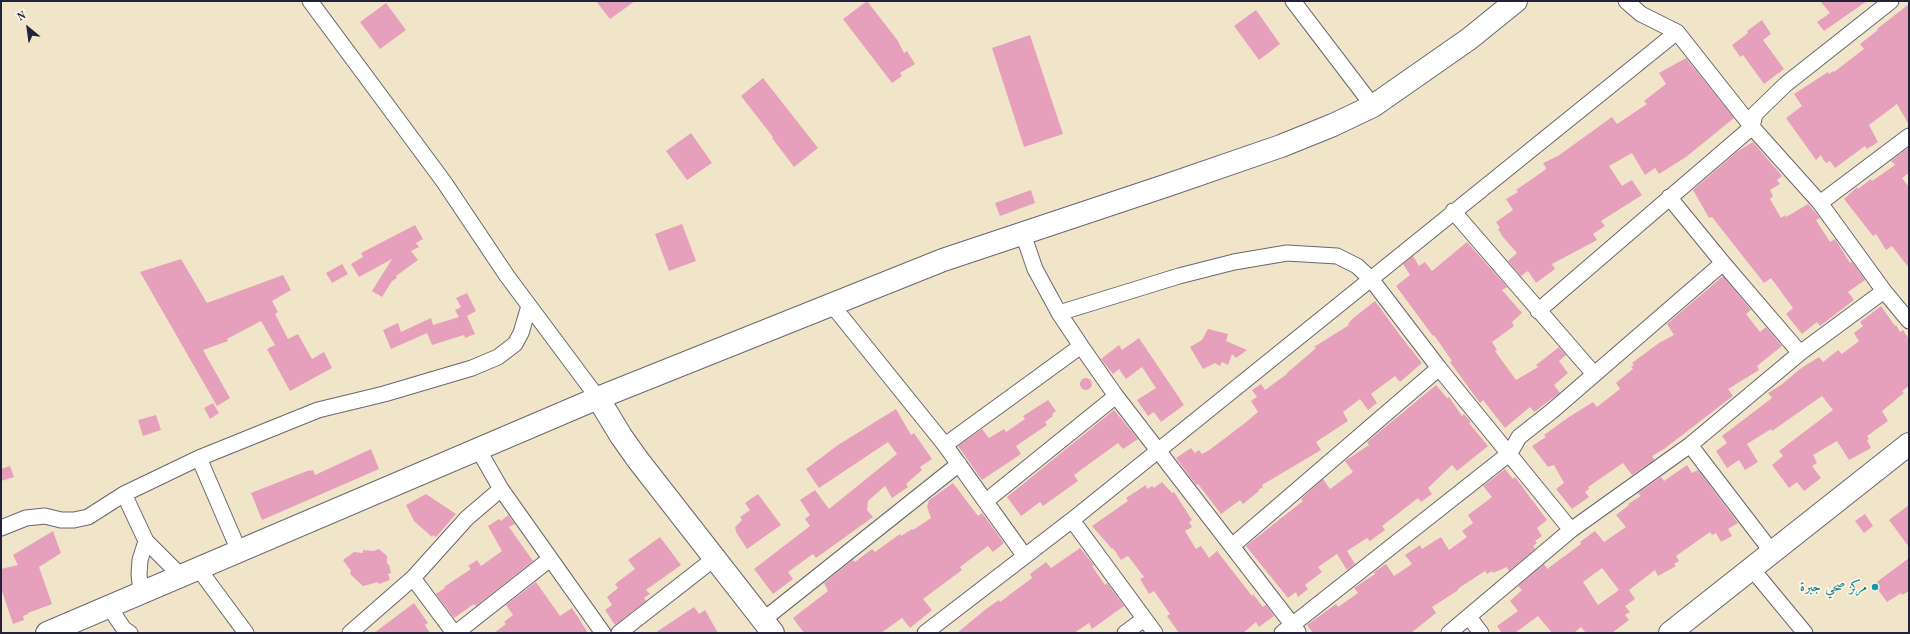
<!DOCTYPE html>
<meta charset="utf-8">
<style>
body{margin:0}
#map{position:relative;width:1910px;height:634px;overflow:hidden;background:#f1e5c9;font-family:"Old Standard TT",serif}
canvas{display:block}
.frame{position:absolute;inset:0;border:2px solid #22223b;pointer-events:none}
.north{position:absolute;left:8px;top:8px;width:40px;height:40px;-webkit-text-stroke:3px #fcf5e5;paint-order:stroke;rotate:331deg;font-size:11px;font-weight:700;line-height:16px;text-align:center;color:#22223b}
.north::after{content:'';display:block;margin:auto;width:14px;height:18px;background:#22223b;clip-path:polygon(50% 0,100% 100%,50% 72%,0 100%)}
</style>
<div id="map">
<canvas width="1910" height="634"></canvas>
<div class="frame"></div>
<div class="north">N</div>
</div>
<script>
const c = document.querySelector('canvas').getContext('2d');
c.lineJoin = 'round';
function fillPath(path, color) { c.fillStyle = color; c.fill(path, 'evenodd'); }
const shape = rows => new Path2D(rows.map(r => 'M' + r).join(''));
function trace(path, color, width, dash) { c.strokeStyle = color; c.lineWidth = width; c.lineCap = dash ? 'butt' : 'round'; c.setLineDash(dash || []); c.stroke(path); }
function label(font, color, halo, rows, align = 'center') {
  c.font = font + ' "Old Standard TT",Amiri,serif'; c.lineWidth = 3.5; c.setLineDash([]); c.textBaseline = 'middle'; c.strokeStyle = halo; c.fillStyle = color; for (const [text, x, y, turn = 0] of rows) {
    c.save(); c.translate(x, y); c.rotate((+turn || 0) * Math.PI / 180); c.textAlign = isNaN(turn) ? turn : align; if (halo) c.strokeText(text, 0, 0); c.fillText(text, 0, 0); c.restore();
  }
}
const building = shape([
 [596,1,635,1,610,19],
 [867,1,898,41,904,53,907,51,915,64,900,73,902,76,892,83,843,19],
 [1820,1,1867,1,1824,31,1817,22,1830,13],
 [386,3,406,30,380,49,360,22],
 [1909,4,1909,125,1897,104,1869,125,1878,142,1867,149,1865,146,1835,168,1830,161,1827,163,1824,161,1821,155,1816,160,1786,118,1802,106,1794,94,1828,72,1829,74,1833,71,1834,72,1864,49,1860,44,1878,30,1877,29],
 [1256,10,1280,44,1259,60,1234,26],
 [1762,20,1771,34,1763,40,1784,69,1764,84,1743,55,1740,57,1732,45,1748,33,1747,31],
 [1030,35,1063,134,1024,147,992,48],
 [1686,58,1734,118,1686,157,1659,174,1655,168,1645,175,1632,153,1609,166,1622,186,1632,180,1642,195,1601,221,1605,226,1593,234,1597,240,1552,264,1555,269,1536,283,1528,271,1521,276,1508,261,1517,253,1503,237,1498,229,1500,228,1496,222,1513,210,1506,199,1518,192,1516,190,1545,170,1546,168,1543,163,1558,156,1612,117,1617,124,1647,104,1644,101,1666,84,1659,73],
 [763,78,818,148,794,167,772,138,773,137,741,96],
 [691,133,712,163,687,180,666,151],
 [1753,142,1782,176,1777,180,1780,184,1770,190,1773,196,1770,199,1781,218,1785,215,1786,217,1808,204,1820,218,1816,220,1830,242,1835,239,1850,263,1852,262,1865,280,1848,292,1854,300,1820,326,1817,322,1802,334,1786,314,1793,308,1771,278,1764,283,1712,217,1709,218,1693,190,1738,151],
 [1909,147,1909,173,1902,178,1909,187,1909,268,1892,246,1886,250,1876,234,1873,236,1844,199,1857,187,1858,189,1871,179,1872,181,1895,165,1891,161],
 [1031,190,1035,203,1000,216,995,203],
 [682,224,696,261,669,271,655,234],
 [415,225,423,239,416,243,419,247,411,251,418,260,396,276,397,278,392,281,382,297,372,291,392,259,359,277,351,264,363,257,361,253],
 [1467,242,1507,287,1502,290,1522,313,1512,322,1514,326,1492,342,1497,350,1495,351,1516,380,1538,367,1536,365,1559,347,1566,355,1559,361,1568,373,1554,385,1560,393,1534,412,1530,407,1505,428,1483,400,1480,403,1450,362,1452,361,1434,335,1433,336,1396,286,1410,275,1403,264,1413,256,1419,266,1425,262,1432,271],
 [181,259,207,303,283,275,291,290,272,301,278,312,275,314,288,339,298,334,312,359,324,352,332,368,290,391,267,349,275,345,261,321,227,339,228,341,203,350,230,398,217,406,140,272],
 [342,264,348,274,332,283,326,273],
 [1723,276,1751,310,1746,314,1760,332,1766,327,1782,346,1757,366,1759,370,1728,389,1733,396,1664,449,1652,456,1654,459,1653,461,1632,475,1623,463,1588,487,1589,489,1585,492,1589,497,1572,509,1556,489,1564,483,1554,465,1548,467,1532,446,1546,437,1544,435,1569,417,1593,402,1597,407,1620,389,1616,383,1633,369,1631,367,1634,365,1632,363,1659,343,1674,335,1667,324],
 [467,293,476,311,467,316,475,334,465,338,464,335,432,345,427,333,391,349,383,330,398,323,401,332,431,318,433,325,459,317,455,310,461,307,456,298],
 [1375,301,1402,338,1422,363,1400,382,1395,376,1371,394,1377,403,1368,410,1360,399,1343,412,1348,421,1316,442,1321,450,1262,485,1263,487,1258,490,1259,491,1243,504,1240,500,1221,514,1198,484,1196,485,1176,458,1191,448,1195,453,1199,450,1202,454,1208,451,1245,423,1258,412,1251,401,1257,397,1252,390,1261,384,1265,390,1287,374,1287,373,1316,348,1314,347,1349,325,1348,324,1352,319],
 [1881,306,1895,326,1896,325,1900,332,1903,330,1909,339,1909,386,1902,391,1904,393,1882,411,1888,421,1867,436,1869,439,1867,440,1871,448,1849,460,1837,441,1813,455,1817,463,1812,466,1821,478,1804,491,1797,482,1789,488,1772,465,1783,456,1779,451,1833,410,1822,396,1772,431,1771,429,1747,444,1758,462,1745,470,1739,460,1727,468,1716,451,1727,443,1722,436,1772,398,1768,393,1781,385,1800,369,1819,357,1823,362,1838,350,1842,354,1859,341,1854,333,1863,326,1860,322],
 [1208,329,1228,334,1226,341,1247,350,1236,358,1232,354,1228,365,1222,362,1220,366,1215,363,1203,369,1190,347,1202,340],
 [1139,338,1184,405,1161,422,1154,412,1148,416,1137,400,1156,388,1142,367,1126,379,1119,369,1113,374,1101,359,1119,345,1122,350],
 '1080 384a6 6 0 1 1 12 0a6 6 0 1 1-12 0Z',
 [1436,385,1447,398,1449,397,1462,416,1464,414,1471,422,1469,423,1488,446,1457,471,1452,465,1428,488,1432,494,1421,502,1418,498,1382,526,1385,530,1370,541,1367,538,1347,551,1355,564,1347,570,1337,554,1318,567,1322,572,1305,585,1308,589,1298,597,1296,592,1288,598,1246,546,1303,501,1301,499,1323,479,1330,489,1353,472,1345,461,1369,445,1367,442],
 [1048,400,1056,411,1052,414,1053,416,1045,422,1047,425,1016,446,1021,454,982,480,958,446,982,429,989,438,1004,429,1006,432,1025,419,1023,416],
 [213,403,219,413,210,419,204,408],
 [896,409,911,435,914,433,932,459,920,467,922,470,906,484,908,487,892,498,885,486,868,501,867,510,873,517,816,558,813,554,788,572,793,579,773,594,754,569,810,526,805,519,810,515,800,500,815,490,829,509,897,454,888,442,819,488,806,469,838,445],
 [1114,410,1138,439,1123,449,1118,443,1074,475,1078,481,1043,506,1040,502,1021,516,1007,497],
 [156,415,161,430,143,436,138,420],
 [371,449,379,469,262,520,251,493,307,471,313,470,315,475],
 [1687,465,1692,473,1698,470,1738,523,1728,529,1732,536,1721,542,1716,533,1712,535,1710,532,1676,556,1679,561,1674,564,1676,566,1658,576,1655,570,1629,590,1635,599,1625,606,1630,612,1625,615,1629,620,1612,633,1586,633,1581,627,1574,633,1552,633,1538,616,1515,633,1502,633,1497,626,1518,611,1510,601,1522,590,1518,586,1544,564,1547,569,1581,544,1580,542,1595,531,1604,542,1626,527,1616,515,1629,505,1628,504,1641,496,1638,493,1661,477,1664,481],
 [1602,568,1619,590,1598,605,1583,582],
 [10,466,14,477,1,481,1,469],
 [1505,469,1513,479,1515,477,1547,520,1537,528,1542,536,1535,541,1537,543,1533,546,1535,549,1509,571,1507,567,1493,573,1492,571,1487,574,1485,571,1459,588,1457,591,1432,607,1436,613,1411,633,1313,633,1307,625,1336,604,1338,607,1358,593,1354,588,1375,574,1374,572,1386,564,1394,576,1412,564,1405,555,1420,545,1422,549,1441,537,1449,550,1467,537,1462,531,1473,523,1468,515,1492,497,1483,486],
 [1162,482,1172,493,1174,492,1192,520,1189,522,1192,527,1185,531,1196,549,1201,546,1209,558,1217,551,1252,596,1253,594,1263,607,1266,605,1274,616,1259,627,1256,622,1243,633,1179,633,1167,616,1170,614,1154,591,1149,594,1140,579,1144,577,1128,556,1121,560,1113,548,1112,549,1092,526,1128,501,1126,498,1146,485,1147,489,1152,486,1154,488],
 [953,483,978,516,982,513,1004,543,993,552,988,546,960,567,962,570,923,599,932,610,910,628,902,618,881,633,804,633,793,618,828,591,824,583,853,560,855,562,872,549,875,552,900,534,901,536,912,529,913,530,931,518,927,507,929,500],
 [426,494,456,514,436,537,433,535,432,537,414,521,406,505],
 [758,494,781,525,747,549,736,532,735,527,742,520,740,517,750,510,745,503],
 [1909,505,1909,547,1889,520],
 [1865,514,1873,526,1864,533,1855,521],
 [508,515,515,524,509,527,533,561,476,606,474,604,454,618,436,594,445,588,444,587,471,569,468,566,477,560,481,566,502,551,488,526,499,519,501,521],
 [53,531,61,553,39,567,52,604,28,613,28,614,23,616,24,620,13,624,1,588,1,569,18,565,13,555],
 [660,537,681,565,646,590,650,594,644,598,646,601,615,625,605,610,612,605,607,597,618,588,615,584,635,569,628,560],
 [1080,548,1094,565,1092,566,1105,585,1107,583,1124,606,1092,629,1089,623,1074,633,957,633,986,609,999,600,1000,602,1032,578,1030,574,1046,562,1051,568],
 [379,549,387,556,387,563,389,565,391,573,388,574,390,580,379,584,378,582,363,586,350,574,351,571,343,560,354,552,363,553,363,550,373,551],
 [1909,558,1909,591,1902,595,1901,593,1887,602,1874,584],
 [536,582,560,616,572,608,588,633,494,633,506,624,504,622,513,615,506,605],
 [414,603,428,623,425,625,430,633,374,633],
 [694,607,699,614,705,610,718,633,655,633]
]);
const street = shape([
 [310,1,444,182,507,276,598,398],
 [1293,1,1373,106],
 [1626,1,1641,14,1677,32,1752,127,1820,203,1884,291,1909,321],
 [1669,197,1723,263,1800,353],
 [1820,203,1909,136],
 [1453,211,1594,374],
 [1023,234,1035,269,1059,313,1081,346,1116,396,1298,632],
 [832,305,945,445,1024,555],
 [1538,311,1752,127,1755,114,1786,84,1891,1],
 [1059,313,1179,276,1234,262,1287,253,1337,256,1357,266,1371,279,1439,368,1571,530],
 [945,445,1081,346],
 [1690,445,1772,552],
 [478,449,501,489,603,633],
 [199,458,239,551],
 [124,494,146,541,181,576],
 [986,501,1116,396],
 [1072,520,1155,633],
 [1,528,26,518,45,516,61,520,74,520,88,517,124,494,199,458,318,410,384,394,472,368,498,357,515,344,521,333,529,306],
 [1232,546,1439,368],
 [198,568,246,633],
 [1752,569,1805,633],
 [413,578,454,633],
 [141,593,139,574,140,560,146,541],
 [109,607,124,629,130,633],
 [1469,617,1481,633],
 [763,620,959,464],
 [350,633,413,578,467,518,501,489],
 [456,633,550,559],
 [619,633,715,558],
 [925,633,1072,520,1159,450,1677,32],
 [1125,633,1144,619],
 [1282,633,1510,453,1519,437,1552,411,1723,263],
 [1449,633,1571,530,1690,445,1800,353,1884,291]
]);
const secondary = shape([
 [598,398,621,436,638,460,773,633],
 [47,633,598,398,943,260,1168,185,1281,146,1333,125,1373,106,1469,39,1516,1],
 [1670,633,1909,444]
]);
const markers = [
 [1875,587,4,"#0f9aa8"]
];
const cultureNames = [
 ["مركز صحي جبرة",1867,587]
];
fillPath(building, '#e7a0bb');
trace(street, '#6a666d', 17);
trace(secondary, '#6a666d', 24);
trace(street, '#fff', 15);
trace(secondary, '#fff', 22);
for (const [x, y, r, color] of markers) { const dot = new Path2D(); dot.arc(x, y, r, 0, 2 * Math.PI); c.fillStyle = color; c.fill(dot); trace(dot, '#fcf5e5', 1.5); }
label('14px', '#0d838f', '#fcf5e5', cultureNames, 'right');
</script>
